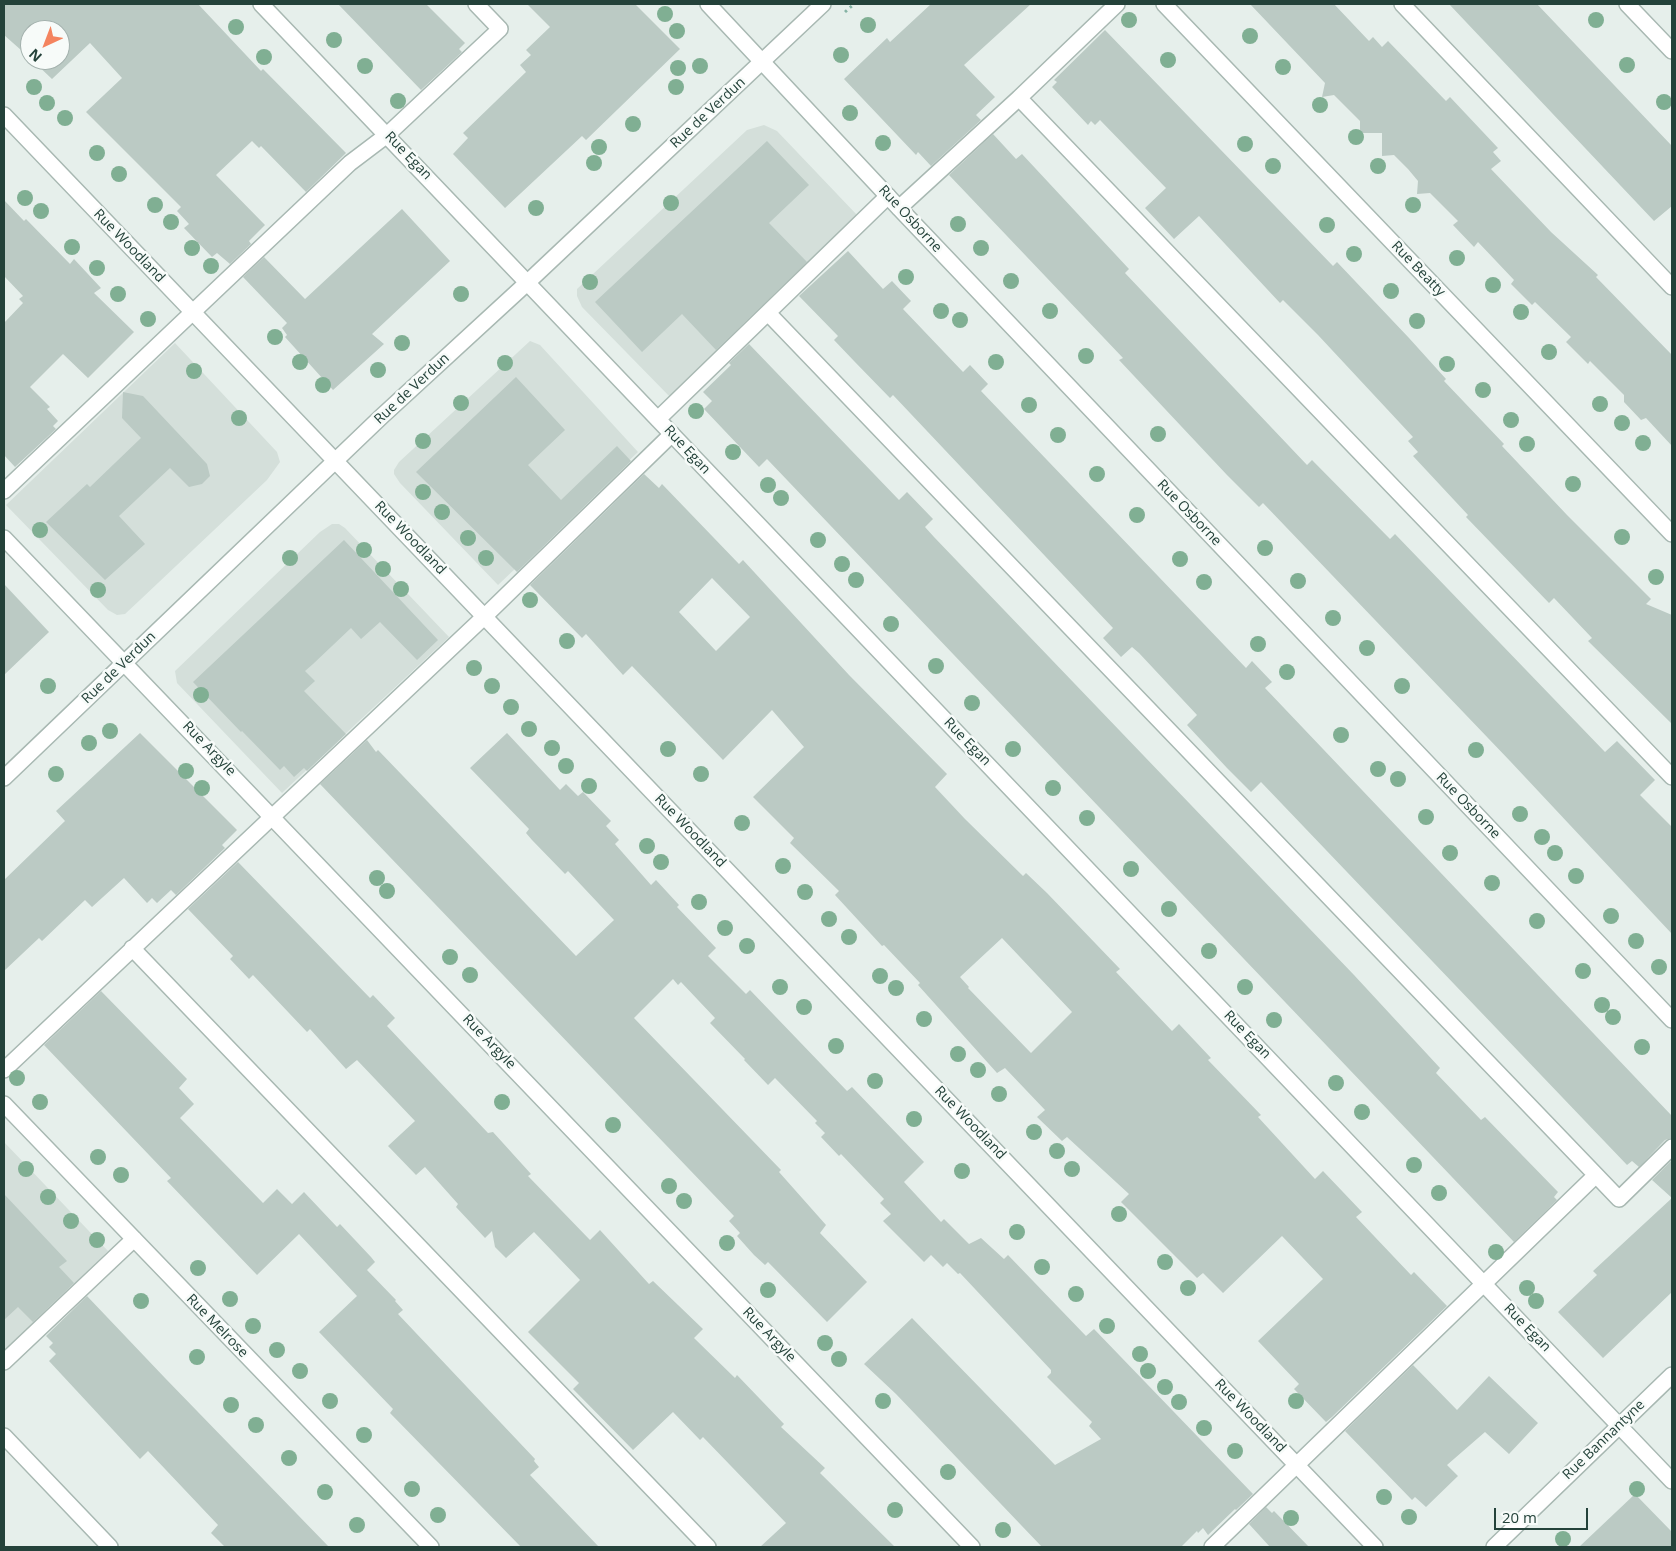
<!DOCTYPE html>
<style>
body{margin:0}
#map{position:relative;width:1676px;height:1551px;overflow:hidden;background:#e6efeb;font-family:"Open Sans",sans-serif}
canvas{display:block}
.frame{position:absolute;inset:0;border:5px solid #24423a;pointer-events:none}
.north{position:absolute;left:20px;top:20px;width:50px;height:50px;box-sizing:border-box;background:#f7fbf9;border:1px solid #a3b1ad;border-radius:50%;rotate:223deg;font-size:14px;font-weight:700;line-height:20px;text-align:center;color:#24423a}
.north::after{content:'';display:block;margin:auto;width:18px;height:22px;background:#f4845f;clip-path:polygon(50% 0,100% 100%,50% 72%,0 100%)}
.scale{position:absolute;left:1494px;top:1508px;width:94px;height:22px;box-sizing:border-box;border:2px solid #24423a;border-top:0;padding-left:6px;font-size:15px;line-height:18px;white-space:nowrap;color:#24423a;-webkit-text-stroke:4px #f7fbf9;paint-order:stroke}
</style>
<div id="map">
<canvas width="1676" height="1551"></canvas>
<div class="frame"></div>
<div class="north">N</div>
<div class="scale">20 m</div>
</div>
<script>
const c = document.querySelector('canvas').getContext('2d');
c.lineJoin = 'round';
function fillPath(path, color) { c.fillStyle = color; c.fill(path, 'evenodd'); }
const shape = rows => new Path2D(rows.map(r => 'M' + r).join(''));
function trace(path, color, width, dash) { c.strokeStyle = color; c.lineWidth = width; c.lineCap = dash ? 'butt' : 'round'; c.setLineDash(dash || []); c.stroke(path); }
function label(font, color, halo, rows, align = 'center') {
  c.font = font + ' "Open Sans",sans-serif'; c.lineWidth = 5; c.setLineDash([]); c.textBaseline = 'middle'; c.strokeStyle = halo; c.fillStyle = color; for (const [text, x, y, turn = 0] of rows) {
    c.save(); c.translate(x, y); c.rotate((+turn || 0) * Math.PI / 180); c.textAlign = isNaN(turn) ? turn : align; if (halo) c.strokeText(text, 0, 0); c.fillText(text, 0, 0); c.restore();
  }
}
const built = shape([
 [764,125,777,131,857,215,671,398,582,307,577,296,577,289,747,130],
 [530,341,540,345,638,452,498,585,400,483,394,474,394,470,399,462],
 [175,343,277,452,280,462,267,480,140,600,125,614,117,615,108,610,6,505],
 [332,524,339,524,345,528,449,637,282,793,177,683,175,671,320,532],
 [4,1142,108,1251,4,1351]
]);
const building = shape([
 [4,4,198,4,261,71,263,69,346,153,306,192,261,146,259,148,252,141,216,175,265,225,249,241,251,244,230,264,217,253,212,257,184,228,189,224,177,211,181,207,86,112,122,78,90,43,52,79,32,60,60,60,60,30,30,30,30,58,4,35],
 [338,4,426,4,465,43,459,49,462,52,421,90],
 [527,4,635,4,680,49,586,140,582,136,505,208,453,154,468,138,463,133,526,72,520,65,531,55,526,50,550,27],
 [931,4,1031,4,964,65,995,97,976,115,981,120,931,166,918,152,916,155,844,79,887,38,890,42],
 [1250,4,1334,4,1369,41,1373,37,1382,47,1388,41,1446,101,1450,97,1498,148,1493,152,1501,161,1491,169,1551,232,1598,275,1596,277,1672,355,1672,446,1646,418,1641,420,1624,402,1624,395,1590,361,1588,364,1566,342,1571,337,1535,302,1532,305,1511,284,1514,280,1478,242,1474,247,1453,225,1458,221,1430,193,1417,194,1418,181,1408,169,1394,155,1382,156,1382,133,1360,133,1360,121,1334,95,1322,97,1325,83],
 [1449,4,1537,4,1672,146,1672,206,1654,221],
 [1105,30,1333,266,1337,262,1409,338,1446,379,1444,381,1504,444,1502,446,1567,515,1651,599,1646,604,1672,615,1672,724,1588,641,1592,638,1554,598,1549,603,1466,517,1468,515,1413,456,1418,452,1408,441,1413,437,1318,335,1283,300,1280,303,1199,216,1174,239,1145,208,1166,188,1100,120,1095,125,1091,121,1088,125,1052,87,1057,82,1054,80],
 [993,134,1016,159,1022,154,1129,269,1125,273,1307,465,1312,460,1390,539,1395,534,1605,752,1617,741,1655,780,1640,795,1672,827,1672,934,1510,761,1263,503,1259,507,1227,475,1119,360,1123,358,949,175],
 [767,141,809,185,769,223,807,262,716,350,682,314,642,352,595,302],
 [4,200,24,221,26,219,70,264,74,259,101,288,94,293,134,332,88,378,63,354,30,387,50,407,47,409,58,421,53,426,56,429,15,467,4,455,4,323,23,303,19,299,23,296,4,276],
 [402,209,450,261,372,334,384,344,333,390,285,337,287,335,282,328,287,323,243,277,264,257,305,299],
 [848,251,883,289,892,281,911,301,903,309,963,372,970,365,988,384,981,391,1246,668,1252,661,1272,682,1265,688,1672,1116,1672,1138,1665,1140,1639,1167,1632,1161,1627,1165,1261,782,1251,792,1227,768,1187,725,1197,715,1139,653,1132,647,1121,657,1103,638,1113,628,893,395,890,398,854,361,834,340,838,336,799,296],
 [749,344,899,500,907,492,933,519,925,527,934,537,1354,975,1440,1068,1436,1073,1481,1120,1485,1117,1558,1192,1554,1197,1557,1200,1514,1242,767,459,759,467,704,409,712,401,703,392,731,365,729,363],
 [516,377,565,430,528,465,561,500,617,446,631,461,517,572,416,472],
 [123,392,143,396,207,464,210,476,202,484,189,487,170,468,119,516,145,544,105,580,46,522,87,484,90,487,141,438,122,418],
 [644,474,659,488,662,484,739,564,743,560,849,675,947,774,935,787,965,819,1023,876,1026,873,1047,893,1120,969,1116,972,1172,1031,1179,1024,1211,1058,1208,1060,1261,1115,1258,1117,1315,1179,1323,1171,1362,1212,1356,1217,1411,1275,1414,1272,1447,1306,1332,1417,1326,1422,1294,1389,1299,1384,1258,1341,1323,1279,1282,1236,1223,1293,1203,1273,1197,1278,1121,1202,1129,1194,1067,1137,1062,1141,1037,1117,1045,1110,1005,1068,997,1073,918,985,920,983,884,945,882,946,835,895,839,891,790,843,794,838,753,797,804,747,772,710,723,760,632,666,623,675,586,634,582,638,530,585],
 [712,578,750,617,716,651,679,612],
 [1002,938,1072,1012,1031,1053,968,988,969,987,960,977],
 [344,540,438,640,417,660,380,622,361,639,351,628,313,664,305,671,315,681,304,691,346,734,307,771,304,768,294,777,284,766,280,770,242,731,241,732,193,682],
 [4,584,49,632,4,675],
 [140,733,237,830,222,845,225,848,176,895,171,890,157,903,152,898,147,903,124,878,92,907,85,900,42,941,39,938,4,971,4,880,65,821,56,811],
 [507,733,560,790,566,784,578,796,583,792,611,821,606,826,619,840,615,844,651,885,656,880,679,905,677,907,716,948,708,956,746,994,750,990,847,1091,852,1087,924,1162,904,1182,941,1222,944,1219,969,1244,981,1238,1004,1259,1008,1255,1086,1336,1094,1329,1253,1494,1236,1510,1235,1509,1208,1535,1203,1528,1198,1533,1197,1531,1181,1547,1042,1547,896,1394,864,1364,912,1318,1055,1465,1101,1439,1089,1426,1092,1422,1047,1377,1051,1373,1051,1370,960,1273,958,1274,947,1263,943,1267,931,1255,924,1262,883,1221,891,1214,880,1203,884,1199,841,1154,839,1156,821,1137,825,1133,815,1123,817,1121,775,1078,768,1085,744,1060,745,1059,710,1023,715,1018,681,982,678,985,673,979,634,1018,781,1170,779,1172,826,1225,820,1233,867,1282,827,1322,768,1262,765,1265,754,1255,737,1236,740,1233,729,1221,734,1216,320,784,367,740,376,752,378,750,576,956,614,920,568,871,565,874,532,840,526,833,529,829,470,768],
 [238,862,370,998,373,995,395,1018,387,1026,488,1133,493,1132,531,1174,528,1176,590,1240,600,1230,649,1284,653,1281,703,1329,694,1338,735,1378,737,1375,784,1424,781,1427,825,1468,820,1473,895,1547,760,1547,786,1523,703,1437,700,1440,673,1412,633,1450,573,1389,579,1383,528,1332,580,1280,534,1232,506,1258,495,1247,492,1231,485,1238,456,1207,458,1204,425,1167,416,1175,388,1146,415,1121,357,1060,346,1069,310,1029,307,1032,253,975,249,979,230,959,233,956,188,909],
 [101,991,187,1079,179,1088,194,1104,180,1118,263,1203,277,1189,292,1204,304,1192,337,1227,340,1224,371,1257,375,1262,367,1270,396,1300,395,1301,403,1310,398,1314,535,1459,534,1461,539,1467,530,1475,599,1547,521,1547,390,1413,393,1409,319,1332,357,1296,299,1234,257,1275,167,1181,171,1178,44,1045],
 [1672,1160,1672,1292,1603,1358,1558,1312,1597,1275,1593,1271,1672,1198,1652,1180],
 [4,1194,67,1261,59,1267,74,1283,33,1322,18,1307,4,1320],
 [87,1296,165,1378,329,1547,225,1547,211,1533,218,1525,148,1451,140,1459,49,1361,56,1354,49,1347,53,1343,46,1336],
 [1413,1365,1457,1410,1489,1376,1538,1423,1509,1454,1485,1432,1447,1465,1458,1476,1426,1507,1415,1497,1412,1500,1345,1431],
 [1635,1494,1672,1532,1672,1547,1579,1547],
 [1266,1507,1272,1513,1274,1511,1309,1547,1270,1547,1249,1524]
]);
const path = shape([
 [845,12,854,4]
]);
const service = shape([
 [1402,4,1672,287],
 [1019,98,1672,777],
 [899,208,1019,98,1117,4],
 [768,313,1596,1175,1212,1547],
 [658,419,888,196],
 [4,491,350,163,387,135,500,29,476,4],
 [132,948,708,1547],
 [4,1070,485,616,672,434],
 [1596,1175,1619,1199,1672,1147],
 [4,1362,134,1239],
 [4,1436,110,1547]
]);
const minor = shape([
 [261,4,1672,1481],
 [708,4,899,208,1672,1020],
 [1164,4,1672,534],
 [1627,4,1672,51],
 [4,538,972,1547],
 [4,1104,431,1547]
]);
const tertiary = shape([
 [4,115,1375,1547],
 [4,778,381,417,528,282,823,4],
 [1494,1547,1672,1375]
]);
const trees = [
 [665,14],
 [1129,20],
 [1596,20],
 [868,25],
 [236,27],
 [677,31],
 [1250,36],
 [334,40],
 [841,55],
 [264,57],
 [1168,60],
 [1627,65],
 [365,66],
 [700,66],
 [1283,67],
 [678,68],
 [34,87],
 [676,87],
 [398,101],
 [1664,102],
 [47,103],
 [1320,105],
 [850,113],
 [65,118],
 [633,124],
 [1356,137],
 [883,143],
 [1245,144],
 [599,147],
 [97,153],
 [594,163],
 [1273,166],
 [1378,166],
 [119,174],
 [25,198],
 [671,203],
 [155,205],
 [1413,205],
 [536,208],
 [41,211],
 [171,222],
 [958,224],
 [1327,225],
 [72,247],
 [192,248],
 [981,248],
 [1354,254],
 [1457,258],
 [211,266],
 [97,268],
 [906,277],
 [1011,281],
 [590,282],
 [1493,285],
 [1391,291],
 [118,294],
 [461,294],
 [941,311],
 [1050,311],
 [1521,312],
 [148,319],
 [960,320],
 [1417,321],
 [275,337],
 [402,343],
 [1549,352],
 [1086,356],
 [300,362],
 [996,362],
 [505,363],
 [1447,364],
 [378,370],
 [194,371],
 [323,385],
 [1483,390],
 [461,403],
 [1600,404],
 [1029,405],
 [696,411],
 [239,418],
 [1511,420],
 [1622,423],
 [1158,434],
 [1058,435],
 [423,441],
 [1643,443],
 [1527,444],
 [733,452],
 [1097,474],
 [1573,484],
 [768,485],
 [423,492],
 [781,498],
 [442,512],
 [1137,515],
 [40,530],
 [1622,537],
 [468,538],
 [818,540],
 [1265,548],
 [364,550],
 [290,558],
 [486,558],
 [1180,559],
 [842,564],
 [383,569],
 [1656,577],
 [856,580],
 [1298,581],
 [1204,582],
 [401,589],
 [98,590],
 [530,600],
 [1333,618],
 [891,624],
 [567,641],
 [1258,644],
 [1367,648],
 [936,666],
 [474,668],
 [1287,672],
 [48,686],
 [492,686],
 [1402,686],
 [201,695],
 [972,703],
 [511,707],
 [529,729],
 [110,731],
 [1341,735],
 [89,743],
 [552,748],
 [668,749],
 [1013,749],
 [1476,750],
 [566,766],
 [1378,769],
 [186,771],
 [56,774],
 [701,774],
 [1398,779],
 [589,786],
 [202,788],
 [1053,788],
 [1520,814],
 [1426,817],
 [1087,818],
 [742,823],
 [1542,837],
 [647,846],
 [1450,853],
 [1555,853],
 [661,862],
 [783,866],
 [1131,869],
 [1576,876],
 [377,878],
 [1492,883],
 [387,891],
 [805,892],
 [699,902],
 [1169,909],
 [1611,916],
 [829,919],
 [1537,921],
 [725,928],
 [849,937],
 [1636,941],
 [747,946],
 [1209,951],
 [450,957],
 [1659,967],
 [1583,971],
 [470,975],
 [880,976],
 [780,987],
 [1245,987],
 [896,988],
 [1602,1005],
 [804,1007],
 [1613,1017],
 [924,1019],
 [1274,1020],
 [836,1046],
 [1642,1047],
 [958,1054],
 [978,1070],
 [17,1078],
 [875,1081],
 [1336,1083],
 [999,1094],
 [40,1102],
 [502,1102],
 [1362,1112],
 [914,1119],
 [613,1125],
 [1034,1132],
 [1057,1151],
 [98,1157],
 [1414,1165],
 [26,1169],
 [1072,1169],
 [962,1171],
 [121,1175],
 [669,1186],
 [1439,1193],
 [48,1197],
 [684,1201],
 [1119,1214],
 [71,1221],
 [1017,1232],
 [97,1240],
 [727,1243],
 [1496,1252],
 [1165,1262],
 [1042,1267],
 [198,1268],
 [1188,1288],
 [1527,1288],
 [768,1290],
 [1076,1294],
 [230,1299],
 [141,1301],
 [1536,1301],
 [253,1326],
 [1107,1326],
 [825,1343],
 [277,1350],
 [1140,1354],
 [197,1357],
 [839,1359],
 [300,1371],
 [1148,1371],
 [1165,1387],
 [330,1401],
 [883,1401],
 [1296,1401],
 [1179,1402],
 [231,1405],
 [256,1425],
 [1204,1428],
 [364,1435],
 [1235,1451],
 [289,1458],
 [948,1472],
 [412,1489],
 [1637,1489],
 [325,1492],
 [1384,1497],
 [895,1510],
 [438,1515],
 [1409,1517],
 [1291,1518],
 [357,1525],
 [1003,1530],
 [1563,1539]
];
const streetNames = [
 ["Rue de Verdun",708,113,-43],
 ["Rue Egan",408,156,46],
 ["Rue Osborne",910,219,47],
 ["Rue Woodland",129,246,46],
 ["Rue Beatty",1418,269,46],
 ["Rue de Verdun",412,389,-43],
 ["Rue Egan",687,450,47],
 ["Rue Osborne",1189,513,46],
 ["Rue Woodland",410,538,46],
 ["Rue de Verdun",119,668,-44],
 ["Rue Egan",967,742,46],
 ["Rue Argyle",209,749,46],
 ["Rue Osborne",1468,806,46],
 ["Rue Woodland",690,831,46],
 ["Rue Egan",1247,1035,46],
 ["Rue Argyle",489,1042,46],
 ["Rue Woodland",970,1123,46],
 ["Rue Melrose",217,1326,46],
 ["Rue Egan",1527,1328,46],
 ["Rue Argyle",769,1335,46],
 ["Rue Woodland",1250,1416,46],
 ["Rue Bannantyne",1604,1440,-44]
];
fillPath(built, '#d4dfda');
fillPath(building, '#bbcac4');
trace(service, '#a8b8b2', 18);
trace(minor, '#a8b8b2', 18);
trace(tertiary, '#a8b8b2', 18);
trace(path, '#86b3a5', 3, [2.5, 4]);
trace(service, '#fff', 15);
trace(minor, '#fff', 15);
trace(tertiary, '#fff', 15);
c.fillStyle = '#80af93';
for (const [x, y] of trees) { c.beginPath(); c.arc(x, y, 8, 0, 2 * Math.PI); c.fill(); }
label('14px', '#24423a', '#f7fbf9', streetNames);
</script>
